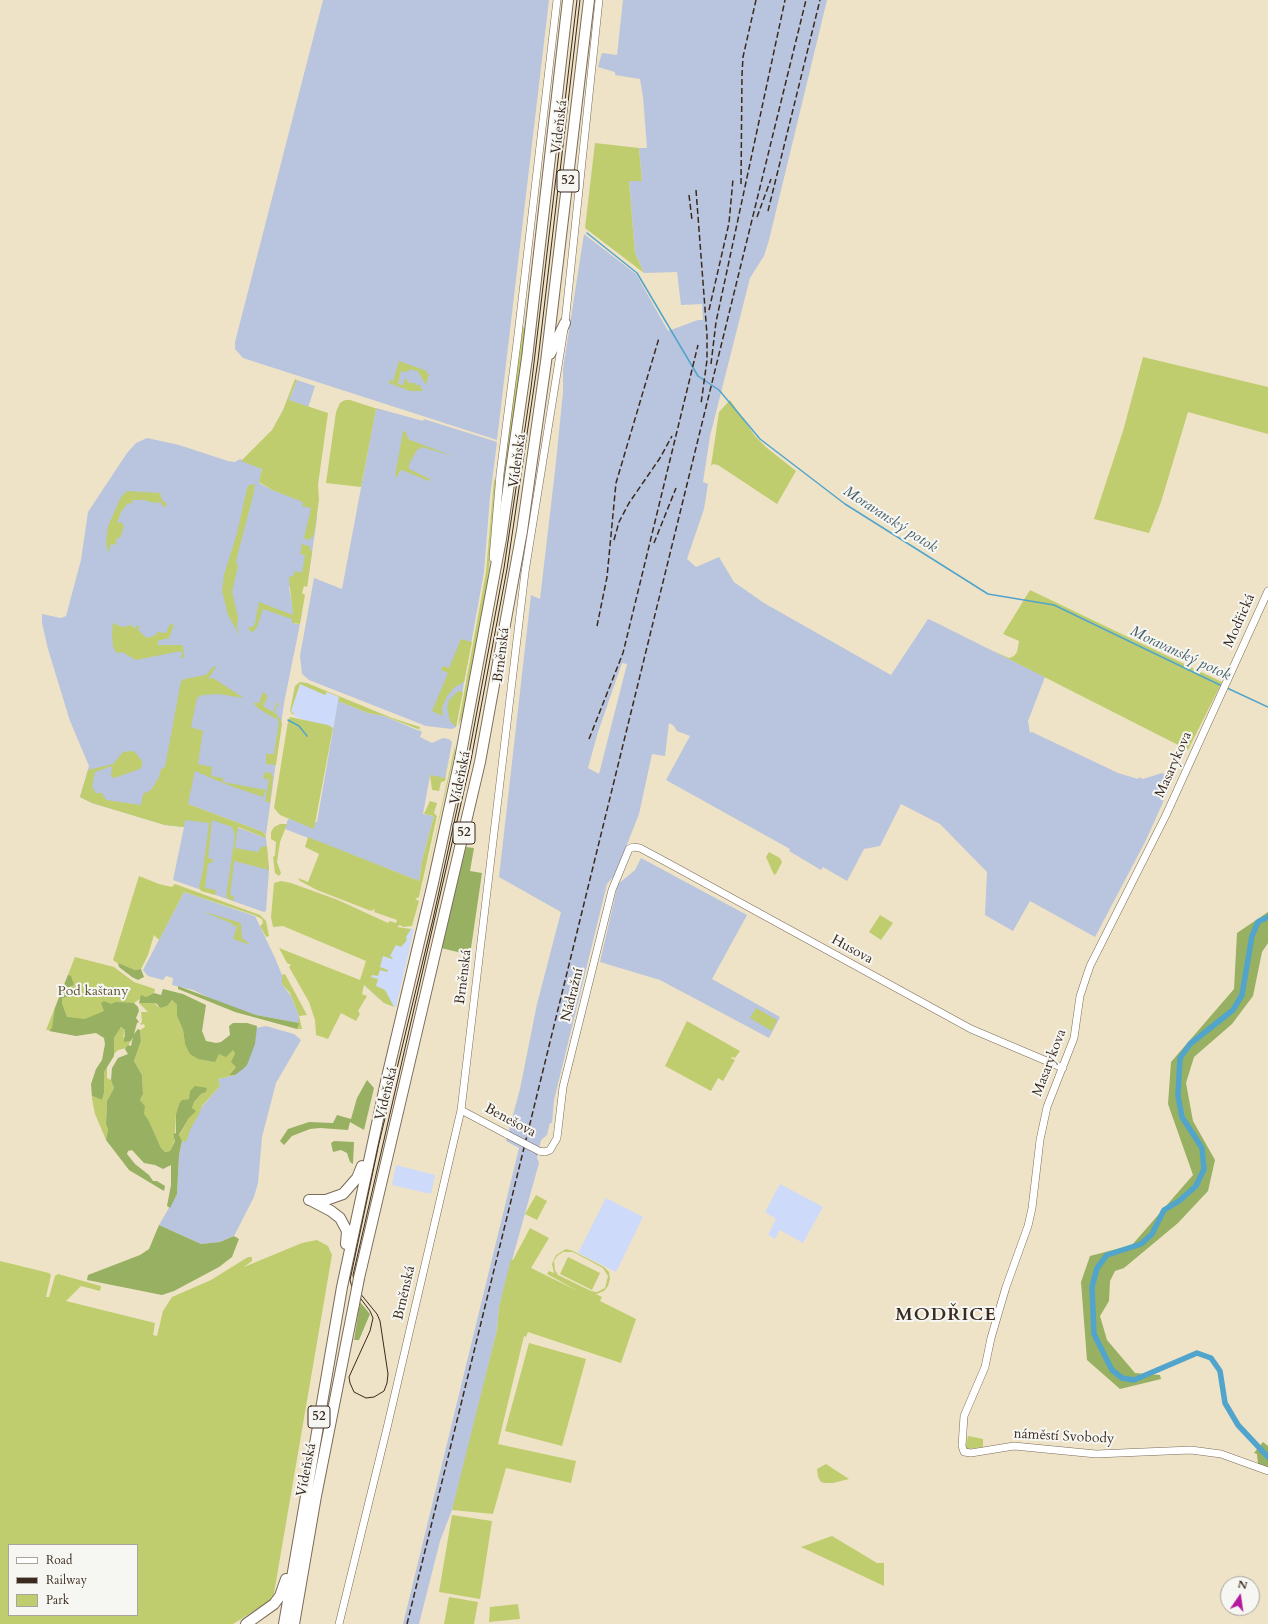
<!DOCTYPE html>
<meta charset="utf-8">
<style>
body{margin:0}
#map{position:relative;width:1268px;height:1624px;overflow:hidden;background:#eee3c7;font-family:Cardo,serif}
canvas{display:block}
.legend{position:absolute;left:8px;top:1544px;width:130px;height:72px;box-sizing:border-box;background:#f6f6f2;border:1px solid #aba49d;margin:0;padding:5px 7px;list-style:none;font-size:12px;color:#3b2a1e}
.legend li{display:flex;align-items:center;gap:8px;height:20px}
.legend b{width:20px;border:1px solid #aba49d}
.north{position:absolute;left:1220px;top:1576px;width:40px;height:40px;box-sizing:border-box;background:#f6f6f2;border:1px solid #aba49d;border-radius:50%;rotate:13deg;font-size:11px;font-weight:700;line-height:16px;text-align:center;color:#3b2a1e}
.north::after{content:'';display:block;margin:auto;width:14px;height:18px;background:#b5179e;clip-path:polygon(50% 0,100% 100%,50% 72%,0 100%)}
</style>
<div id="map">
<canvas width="1268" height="1624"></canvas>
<ul class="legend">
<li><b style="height:5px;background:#fff"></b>Road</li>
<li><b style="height:5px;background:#3b2a1e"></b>Railway</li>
<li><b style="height:11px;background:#bfcd6f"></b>Park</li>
</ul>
<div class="north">N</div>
</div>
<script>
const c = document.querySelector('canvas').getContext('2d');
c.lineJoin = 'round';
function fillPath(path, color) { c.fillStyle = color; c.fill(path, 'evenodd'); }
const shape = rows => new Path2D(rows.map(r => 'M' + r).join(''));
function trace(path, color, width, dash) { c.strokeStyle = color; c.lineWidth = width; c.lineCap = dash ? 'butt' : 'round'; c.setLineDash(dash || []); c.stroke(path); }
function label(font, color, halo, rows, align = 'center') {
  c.font = font + ' Cardo,serif'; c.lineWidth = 4; c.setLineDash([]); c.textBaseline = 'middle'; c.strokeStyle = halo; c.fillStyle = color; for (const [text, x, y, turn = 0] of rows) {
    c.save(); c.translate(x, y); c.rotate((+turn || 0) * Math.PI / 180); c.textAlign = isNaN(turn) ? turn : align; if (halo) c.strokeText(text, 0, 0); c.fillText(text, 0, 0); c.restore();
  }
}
const built = shape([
 [300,684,325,694,327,692,339,697,333,728,295,717,295,715,291,711],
 [396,928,414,929,396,1007,384,1003,360,982],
 [396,1165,435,1175,431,1194,392,1185],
 [780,1184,823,1207,803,1243,780,1230,775,1239,768,1235,776,1219,765,1212],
 [606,1198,643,1217,616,1272,578,1253]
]);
const industrial = shape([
 [323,0,549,0,497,440,243,358,235,349,235,342],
 [623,0,827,0,769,240,764,256,750,278,710,436,703,482,708,484,704,509,687,559,696,567,719,557,734,582,764,603,891,675,928,619,937,623,1045,677,1028,721,1030,733,1032,732,1118,773,1138,779,1139,777,1143,779,1162,773,1174,778,1145,842,1095,937,1030,901,1013,931,985,915,987,872,940,824,901,804,880,846,864,849,847,881,823,867,821,870,789,851,790,849,666,780,690,736,677,731,674,726,669,723,665,756,652,754,639,814,615,875,607,884,554,1100,552,1123,550,1123,547,1135,541,1140,537,1158,539,1163,499,1307,497,1330,466,1458,452,1510,440,1541,419,1624,403,1624,519,1148,506,1141,520,1089,537,1004,561,912,499,877,531,595,540,599,556,462,563,392,563,369,584,234,636,274,668,331,698,320,703,320,702,304,681,305,677,272,644,273,635,253,629,181,642,181,639,148,647,148,643,97,640,79,615,75,615,72,598,67,602,53,617,55],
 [622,663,627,664,599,774,588,768,598,732],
 [297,380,315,386,308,408,289,400],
 [376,408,423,421,424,419,497,442,490,497,484,572,456,727,452,729,426,726,309,680,302,674,300,656,314,578,342,589],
 [147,438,179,445,228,461,235,462,240,459,262,469,259,483,272,490,315,505,317,518,307,587,302,584,289,587,295,624,300,624,284,703,266,835,263,832,188,804,210,817,266,838,269,870,266,911,264,912,173,880,184,827,165,825,92,803,80,797,89,766,70,721,48,649,42,623,42,614,61,618,66,616,81,560,88,512,127,453,136,443],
 [338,701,368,713,384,716,422,732,420,737,432,743,443,738,449,739,452,742,445,778,430,776,423,814,434,816,422,861,419,881,285,829,288,819,317,822],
 [641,858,747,915,712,979,780,1017,769,1038,660,980,600,962,618,884,635,870],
 [184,892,255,916,275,958,282,975,282,984,291,996,299,1016,299,1023,256,1015,218,1002,193,990,172,985,173,978,166,976,163,980,148,976,143,970],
 [266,1026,294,1034,301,1040,276,1083,262,1137,258,1183,254,1197,234,1236,220,1242,201,1244,159,1225,177,1194,179,1155,186,1125,220,1086,218,1079,235,1075,256,1028]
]);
const green = shape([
 [595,143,639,148,642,181,629,181,635,253,644,273,585,228],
 [523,326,525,329,519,380,501,503,501,487],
 [1143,357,1268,387,1268,434,1188,412,1161,502,1149,533,1094,519,1123,431],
 [399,361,427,371,426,373,429,374,426,385,417,370,414,371,412,369,406,372,401,371,398,384,403,385,405,378,409,383,415,383,416,386,419,384,423,391,410,391,389,383,389,380,393,381],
 [295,379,297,380,289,400,328,413,318,485,319,500,314,535,309,540,300,537,304,538,311,508,302,506,303,502,272,490,259,482,262,469,241,461,272,430,283,410],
 [345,400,350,400,387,412,376,409,361,487,326,483,336,412,340,403],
 [730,400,755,436,767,448,796,471,777,504,718,465,713,464,711,466,719,412],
 [403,431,406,432,407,437,410,440,453,456,422,447,417,450,409,464,409,469,430,479,429,481,402,470,399,472,398,476,395,477],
 [494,479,496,482,488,580,463,715,458,726,486,572],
 [255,484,254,492,236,561,238,566,232,592,238,617,237,627,240,636,228,615,222,591,224,575,237,533,247,489,249,485],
 [127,491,160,493,162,500,167,504,166,506,164,507,160,502,155,503,144,500,133,500,131,504,128,503,121,512,117,523,121,522,124,526,121,536,116,540,116,546,114,544,111,544,108,553,106,542,108,526,121,497],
 [299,543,309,546,312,553,307,587,304,586,302,593,305,595,300,624,292,623,292,619,263,609,257,627,253,632,250,631,248,627,253,627,255,623,259,602,293,615,289,579,289,576,293,577,295,571,302,573,305,555,300,554,302,545],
 [1030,590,1222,682,1188,750,993,651,1009,658,1014,656,1017,652,1019,641,1003,634],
 [113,623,122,627,132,625,134,629,137,626,140,626,138,630,147,638,156,635,157,632,166,633,170,624,174,625,169,638,158,641,158,645,181,645,183,646,184,657,182,658,180,657,182,656,181,651,136,660,122,652,116,653,113,646,112,634],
 [461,639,472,642,464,682,455,687,447,696,442,708,443,716,432,711,448,673,441,670,443,666,449,668],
 [214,666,216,667,208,679,213,678,244,698,219,694,202,695,197,698,191,727,203,731,198,764,212,767,211,776,223,778,223,782,266,790,263,797,228,785,195,771,194,775,188,804,263,832,266,836,266,838,238,827,235,848,258,852,261,847,267,846,269,870,234,861,230,895,234,896,233,901,226,897,235,835,232,827,212,820,208,858,213,859,212,863,208,863,205,888,216,890,215,895,201,891,199,887,203,870,209,823,185,820,184,827,165,825,92,803,80,797,88,770,113,764,123,752,131,751,135,752,142,761,142,766,140,769,114,778,111,776,112,766,95,772,92,787,96,793,102,793,106,800,141,805,143,794,151,790,159,777,161,769,165,767,181,681,184,679,206,675],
 [300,682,307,683,392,718,420,727,419,730,423,731,384,716,368,713,338,701,339,697,327,692,325,695,300,684,291,711,295,715,292,714,290,711,295,686],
 [458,691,463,692,456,727,450,721,447,708,449,700],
 [263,692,268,696,263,706,273,712,277,702,280,706,277,705,274,713,278,715,276,719,259,709,253,703,259,703],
 [279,716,282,724,276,765,266,764,266,754,274,754,279,722,277,720],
 [290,717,328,725,333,728,314,829,280,815,274,808,288,721],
 [452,742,445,781,441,782,439,791,432,790,430,775,445,778],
 [455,746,455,752,414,928,433,845],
 [265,772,271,773,273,777,270,803,265,801,269,780,268,777,267,780,263,778],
 [430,801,437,803,434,813,437,816,419,897,415,899,419,901,412,926,403,927,400,925,397,927,411,929,406,937,407,940,401,947,396,945,390,956,393,958,392,959,383,956,380,967,388,970,387,972,380,970,378,976,372,975,371,977,378,979,376,986,385,990,394,1007,384,1003,364,985,362,994,367,996,358,1011,360,1014,356,1021,341,1013,328,1039,316,1035,315,1020,309,1002,289,967,291,965,287,963,279,948,360,980,366,961,283,926,273,927,271,917,274,883,281,881,291,883,338,900,388,923,390,921,396,923,397,920,374,912,375,909,371,911,317,890,300,881,298,878,308,882,319,854,305,847,308,837,419,881,422,861,434,816,424,814],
 [280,824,287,824,280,842,277,862,281,873,279,876,275,873,273,857,275,855,276,842,271,839,271,832,274,827],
 [769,852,780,858,782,862,776,874,774,875,766,857],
 [139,876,159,884,172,887,175,884,260,915,266,921,269,936,266,937,260,926,263,923,262,919,254,915,184,892,159,940,154,935,148,955,141,969,135,970,117,963,113,960],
 [202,911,241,923,242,938,251,945,233,939,237,926,235,925,232,928,233,924],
 [880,915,893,923,881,940,869,932],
 [75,957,114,967,134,982,155,989,154,993,146,997,143,997,134,1003,127,1003,76,1032,46,1030],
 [285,974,307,1015,299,1016,302,1029,297,1029,299,1016,290,993,282,984,282,975],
 [172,1000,177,1005,177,1016,183,1030,185,1044,219,1054,233,1050,235,1054,236,1067,230,1073,230,1075,235,1075,218,1079,220,1086,202,1106,200,1112,190,1130,186,1142,182,1141,179,1136,189,1118,195,1111,192,1108,194,1102,201,1094,206,1092,191,1094,189,1099,183,1100,179,1104,176,1114,175,1133,173,1134,175,1140,170,1151,165,1152,161,1148,149,1121,143,1114,145,1106,140,1100,143,1094,142,1075,134,1061,141,1041,140,1030,145,1027,144,1024,142,1025,140,1024,142,1022,141,1012,148,1012,139,1003,154,1003,160,1008],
 [756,1008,777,1020,772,1031,750,1018],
 [687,1021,740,1051,735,1058,732,1057,731,1058,735,1060,723,1081,718,1078,711,1091,665,1066],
 [121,1027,125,1030,123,1037,132,1038,127,1048,118,1050,114,1054,114,1038],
 [107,1066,107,1078,111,1080,114,1088,107,1101,106,1124,108,1129,106,1140,95,1114,92,1099,91,1084,92,1096,102,1100,104,1093,104,1072],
 [536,1195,547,1201,537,1220,525,1214],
 [530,1228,549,1238,531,1268,578,1291,547,1274,549,1271,554,1273,552,1264,556,1255,566,1249,573,1251,604,1267,609,1272,610,1279,608,1286,604,1291,596,1294,602,1297,600,1301,636,1319,621,1363,528,1332,526,1337,524,1336,498,1444,576,1461,571,1483,506,1468,493,1514,452,1510,497,1330,499,1307,511,1259,513,1260],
 [563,1252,573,1252,603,1268,608,1276,605,1288,597,1292,591,1291,558,1275,555,1270,554,1261,557,1256],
 [317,1240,328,1246,332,1255,273,1599,233,1624,0,1624,0,1261,49,1273,51,1275,46,1297,49,1297,55,1276,58,1274,101,1286,100,1291,81,1286,66,1301,155,1323,153,1335,157,1336,163,1311,172,1297,211,1280,248,1257,252,1257,252,1261,244,1267,302,1243],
 [9,1545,137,1545,137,1615,9,1615],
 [568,1257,600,1273,592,1290,560,1274],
 [529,1343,586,1359,562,1446,505,1431],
 [968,1436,983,1439,983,1447,967,1449,966,1446],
 [826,1464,849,1479,833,1483,825,1483,821,1482,818,1477,817,1469],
 [452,1515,492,1521,480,1599,439,1592],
 [832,1536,877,1563,884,1563,884,1586,801,1547],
 [449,1597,478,1602,474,1624,444,1624],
 [518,1604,520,1619,489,1622,490,1607]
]);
const forest = shape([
 [466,847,474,848,470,871,482,873,470,955,441,948],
 [1268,912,1268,943,1262,952,1253,996,1232,1024,1194,1057,1186,1083,1193,1121,1215,1160,1208,1191,1178,1223,1124,1268,1115,1271,1110,1281,1109,1301,1100,1316,1107,1340,1135,1373,1160,1375,1161,1379,1120,1389,1087,1360,1081,1282,1090,1256,1132,1245,1193,1175,1168,1104,1171,1062,1234,989,1237,933],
 [118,963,135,970,141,969,144,977,138,980,132,977,119,967],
 [68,975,71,976,74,985,70,986,72,992,66,997,62,998,62,1004,67,1017,85,1019,104,1011,101,1003,104,1001,111,1004,116,1002,134,1003,138,1007,139,1011,136,1018,139,1022,137,1023,134,1034,138,1029,140,1030,141,1041,134,1061,142,1075,143,1094,140,1100,145,1106,144,1114,149,1121,161,1148,165,1152,170,1151,175,1141,173,1134,176,1133,176,1114,179,1104,182,1100,189,1099,190,1091,195,1086,207,1088,206,1092,201,1094,194,1102,192,1108,196,1111,189,1118,179,1135,182,1141,179,1155,177,1194,170,1208,167,1206,171,1185,171,1165,163,1169,155,1165,144,1163,132,1150,128,1151,127,1154,135,1164,149,1175,153,1181,157,1181,165,1186,164,1191,129,1170,106,1140,108,1129,106,1124,107,1101,114,1088,111,1080,112,1068,118,1058,128,1054,125,1049,128,1045,131,1046,133,1037,131,1041,124,1042,125,1030,121,1027,114,1038,114,1056,104,1072,104,1093,102,1100,92,1096,91,1084,96,1069,102,1060,105,1044,104,1038,96,1033,76,1036,49,1031,52,1028,55,1008],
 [178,986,256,1015,299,1023,297,1029,235,1012,178,989],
 [163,989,183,994,206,1005,202,1031,206,1041,216,1043,221,1042,230,1035,229,1026,233,1023,247,1023,257,1026,255,1044,247,1065,243,1069,235,1075,229,1075,236,1067,231,1062,235,1054,233,1050,226,1057,219,1054,215,1062,198,1059,190,1054,185,1044,183,1030,177,1016,177,1005,172,1000,167,1006,160,1008,157,1004,154,1003,139,1003,141,995,146,997,154,993,161,995],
 [367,1080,374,1088,364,1130,350,1122,348,1130,320,1128,310,1129,292,1136,284,1145,280,1141,288,1129,309,1122,333,1123,337,1115,351,1119,357,1098],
 [334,1141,354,1142,353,1164,350,1162,347,1153,341,1150,333,1152,331,1143],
 [159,1225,201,1244,220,1242,234,1236,239,1239,232,1257,219,1267,174,1291,162,1295,87,1280,88,1275,140,1255,149,1249],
 [360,1302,370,1314,359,1340,354,1340],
 [1263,1442,1268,1446,1268,1467,1258,1464,1257,1454,1254,1453]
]);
const stream = shape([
 [587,233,637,273,698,376,719,390,760,439,845,504,988,594,1054,605,1222,686],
 [1227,688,1268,707],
 [288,720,299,726,307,736]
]);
const canal = shape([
 [1268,917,1258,922,1252,936,1242,995,1233,1010,1190,1044,1180,1058,1178,1096,1182,1117,1202,1148,1204,1169,1196,1186,1179,1201,1164,1210,1152,1234,1141,1244,1107,1255,1097,1268,1092,1287,1094,1334,1112,1370,1122,1378,1134,1380,1197,1353,1211,1358,1220,1371,1225,1403,1238,1425,1268,1457]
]);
const tertiary = shape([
 [493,558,500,474,517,343,557,0],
 [1268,591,1166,815,1090,966,1080,996,1074,1038,1047,1107,1040,1140,1032,1208,1028,1226,1006,1287,991,1338,985,1367,964,1416,962,1446,964,1452,971,1453,1014,1446,1096,1454,1191,1450,1221,1454,1268,1471],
 [461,1110,508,1135],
 [539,1151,545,1152,550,1150,557,1138,563,1087,612,890,629,849,633,847,640,848,668,863,971,1029,1063,1068],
 [339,1624,387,1428,461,1110,525,572,565,323,599,0]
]);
const trunk = shape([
 [550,354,565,323],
 [309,1200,326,1200,343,1194,357,1178,362,1166],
 [312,1201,331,1211,340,1218,347,1231,346,1244],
 [359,1278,480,762,522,531,546,362,589,0],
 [246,1624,274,1604,280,1596,286,1579],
 [284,1624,342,1287,387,1077,433,883,460,759,501,539,527,358,568,0],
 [294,1624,316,1496,354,1304]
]);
const tram = shape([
 [577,0,531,388,504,568,468,759,433,919,379,1143,350,1280,352,1287,370,1311,373,1318,370,1331,349,1377,350,1383,354,1392,366,1398,374,1397,384,1391,387,1383,388,1374,380,1321,377,1314,355,1287,353,1275,471,760,507,569,538,360,580,0]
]);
const rail = shape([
 [741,184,742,75,743,57,756,0],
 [696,190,707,335,707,360,701,404],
 [689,195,692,220],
 [768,211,820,0],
 [757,217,771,179],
 [709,310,729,223,733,179],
 [711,364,716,322,785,0],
 [614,540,619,522,629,503,660,458,672,436],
 [654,543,676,488],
 [597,626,607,577,616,483,659,338],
 [589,739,623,653,698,345],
 [407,1624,806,0]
]);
const tertiaryBridge = shape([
 [508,1135,539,1151]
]);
const trunkBridge = shape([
 [354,1304,359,1278]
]);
const shields = [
 [568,181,22],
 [464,833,22],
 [319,1417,22]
];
const shieldNames = [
 ["52",568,181],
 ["52",464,833],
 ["52",319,1417]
];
const streetNames = [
 ["Vídeňská",560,127,-83],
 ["Vídeňská",518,461,-82],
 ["Modřická",1240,621,-66],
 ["Brněnská",502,655,-83],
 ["Masarykova",1174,765,-66],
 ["Vídeňská",461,778,-78],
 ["Husova",852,950,29],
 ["Brněnská",464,977,-83],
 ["Nádražní",573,995,-76],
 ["Masarykova",1050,1063,-69],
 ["Vídeňská",387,1094,-76],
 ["Benešova",510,1121,28],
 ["Brněnská",405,1293,-77],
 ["náměstí Svobody",1064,1437,3],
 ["Vídeňská",307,1470,-79]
];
const parkNames = [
 ["Pod kaštany",93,992]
];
const waterNames = [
 ["Moravanský potok",890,520,33],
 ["Moravanský potok",1180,654,25]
];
const districtNames = [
 ["MODŘICE",946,1316]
];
fillPath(built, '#cedafa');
fillPath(industrial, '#b9c4de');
fillPath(green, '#bfcd6f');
fillPath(forest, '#97b062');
trace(stream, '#51a4cc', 1.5);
trace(canal, '#51a4cc', 5.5);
trace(tertiary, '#7a6b59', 8);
trace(trunk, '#7a6b59', 12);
trace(tertiary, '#fff', 7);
trace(trunk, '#fff', 10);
trace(tram, '#3b2a1e', 1);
trace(rail, '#3b2a1e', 1.5, [6, 3]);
trace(tertiaryBridge, '#7a6b59', 8, []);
trace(trunkBridge, '#7a6b59', 12, []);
trace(tertiaryBridge, '#fff', 7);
trace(trunkBridge, '#fff', 10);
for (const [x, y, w] of shields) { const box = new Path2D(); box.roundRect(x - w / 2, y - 11, w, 22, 3); c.fillStyle = '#f6f6f2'; c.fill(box); trace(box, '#3b2a1e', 1); }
label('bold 13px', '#3b2a1e', null, shieldNames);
label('14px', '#3b2a1e', '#f6f6f2', streetNames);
label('14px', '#5c5332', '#f6f6f2', parkNames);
label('italic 15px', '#445b64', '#f6f6f2', waterNames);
c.letterSpacing = '1px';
label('bold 18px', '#3b2a1e', '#f6f6f2', districtNames);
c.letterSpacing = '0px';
</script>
